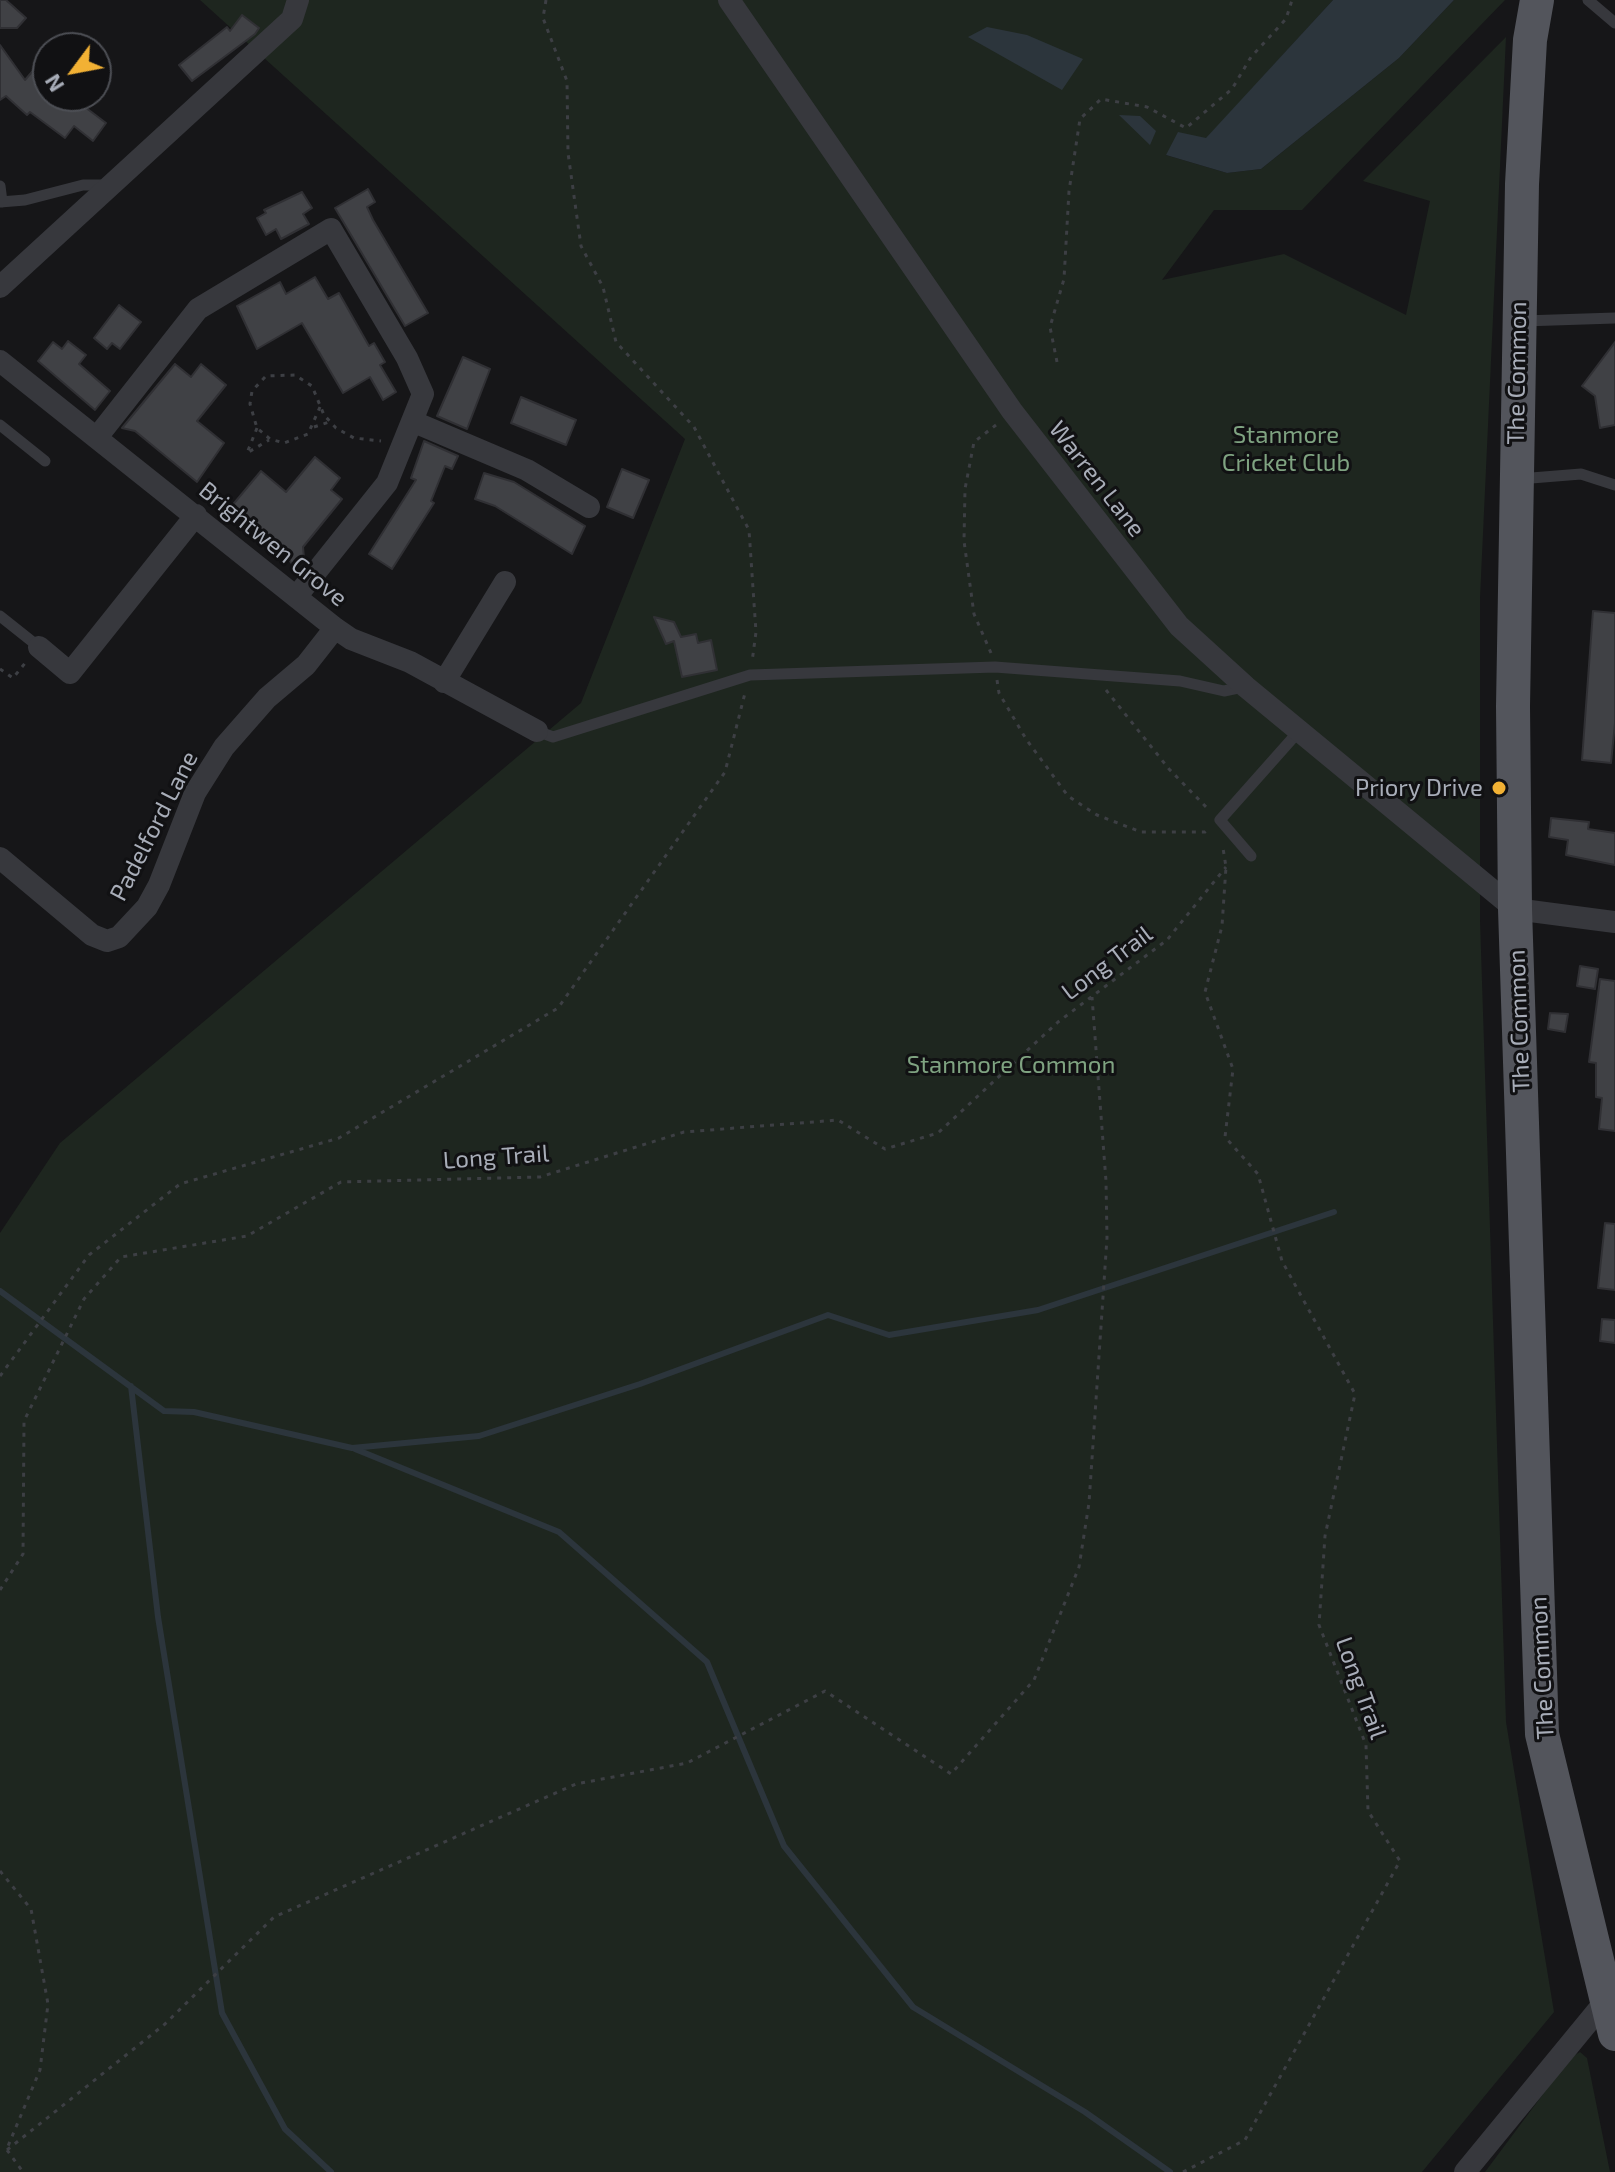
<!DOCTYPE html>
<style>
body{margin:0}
#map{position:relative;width:1615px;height:2172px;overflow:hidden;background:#161618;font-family:"Exo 2",sans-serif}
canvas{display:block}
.north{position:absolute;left:32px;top:32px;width:80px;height:80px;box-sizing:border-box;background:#111113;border:2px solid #4d4f55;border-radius:50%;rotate:238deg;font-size:22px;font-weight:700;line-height:32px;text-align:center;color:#a8adb8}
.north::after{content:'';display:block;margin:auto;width:28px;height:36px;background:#f2b134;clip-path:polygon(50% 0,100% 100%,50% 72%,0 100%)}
</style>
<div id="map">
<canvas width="1615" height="2172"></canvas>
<div class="north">N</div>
</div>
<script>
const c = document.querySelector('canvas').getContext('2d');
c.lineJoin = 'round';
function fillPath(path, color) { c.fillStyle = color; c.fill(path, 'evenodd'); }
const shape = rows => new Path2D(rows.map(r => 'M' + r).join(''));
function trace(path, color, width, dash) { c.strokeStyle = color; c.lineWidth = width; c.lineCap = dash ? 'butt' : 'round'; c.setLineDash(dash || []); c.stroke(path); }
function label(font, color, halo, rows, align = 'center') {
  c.font = font + ' "Exo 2",sans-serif'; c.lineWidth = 6; c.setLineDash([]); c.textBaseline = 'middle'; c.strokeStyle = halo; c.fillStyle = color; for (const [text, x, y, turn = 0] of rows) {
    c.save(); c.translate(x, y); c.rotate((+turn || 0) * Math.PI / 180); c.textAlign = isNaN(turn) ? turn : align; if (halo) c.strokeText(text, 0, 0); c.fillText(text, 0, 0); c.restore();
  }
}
const green = shape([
 [200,0,1333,0,1206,139,1166,155,1227,173,1261,169,1399,58,1454,0,1505,0,1302,210,1214,210,1162,280,1284,254,1406,315,1430,201,1363,181,1506,37,1480,598,1480,920,1506,1722,1554,2012,1422,2172,0,2172,0,1233,60,1143,581,703,685,439],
 [1580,2052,1587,2058,1610,2172,1485,2172,1570,2058]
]);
const water = shape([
 [1333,0,1454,0,1399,58,1261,169,1227,173,1166,155,1178,132,1206,138],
 [987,27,1027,35,1083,59,1062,90,968,37],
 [1119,115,1140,116,1156,131,1150,145]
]);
const stream = shape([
 [0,1291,164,1411,194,1412,352,1448,479,1436,640,1384,828,1315,889,1335,1038,1310,1334,1212],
 [131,1386,158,1617,222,2013,285,2129,331,2172],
 [355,1449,559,1532,707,1662,784,1846,913,2007,1085,2112,1170,2172]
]);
const building = shape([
 [0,0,6,0,26,18,17,28,0,28,0,0],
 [242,15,259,28,255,34,192,81,179,65,227,27,230,31,242,15],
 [0,45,25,80,48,53,48,96,55,96,72,108,77,101,106,123,93,141,74,126,65,138,30,112,27,115,6,96,0,100,0,45],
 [368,189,375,202,367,207,373,220,428,313,405,326,335,208,368,189],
 [302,192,312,208,303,214,309,224,281,239,276,229,266,235,257,218,266,213,264,210,302,192],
 [315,277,328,299,339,293,369,346,374,343,385,362,380,365,396,392,383,400,370,377,343,393,302,323,257,349,237,306,280,282,286,294,315,277],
 [119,305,141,322,120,349,112,343,107,349,94,338,119,305],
 [68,341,86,355,79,364,110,391,95,410,38,361,53,342,62,349,68,341],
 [1615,342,1615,425,1600,428,1595,396,1582,386,1615,342],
 [463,357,490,369,467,429,437,416,463,357],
 [175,364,191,377,201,364,226,385,197,421,224,443,197,482,135,431,122,428,175,364],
 [521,397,576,420,566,445,511,423,521,397],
 [424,441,458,456,452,469,445,466,431,501,434,503,392,569,369,554,416,480,411,478,424,441],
 [315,457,340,478,331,490,342,499,303,547,304,558,299,563,292,564,285,554,230,508,261,471,286,492,315,457],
 [622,469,649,480,633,518,607,507,622,469],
 [484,473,514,482,585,526,572,554,495,506,475,499,484,473],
 [1593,611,1615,613,1615,723,1611,763,1582,760,1593,611],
 [654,617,674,622,681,637,696,634,698,643,711,640,717,670,682,677,674,641,666,644,654,617],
 [1551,818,1589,822,1588,829,1615,833,1615,865,1566,855,1568,840,1549,837,1551,818],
 [1580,966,1598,969,1595,989,1577,986,1580,966],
 [1600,979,1615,981,1615,1131,1599,1129,1602,1098,1596,1097,1596,1063,1589,1062,1600,979],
 [1550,1013,1568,1014,1565,1032,1548,1029,1550,1013],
 [1605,1223,1615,1224,1615,1290,1598,1288,1605,1223],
 [1602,1319,1615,1320,1615,1343,1600,1341,1602,1319]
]);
const path = shape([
 [546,0,543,18,567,81,568,153,581,246,603,287,616,342,694,427,749,530,756,632,752,662],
 [1057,362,1050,327,1064,279,1069,191,1080,119,1101,99,1147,107,1186,128,1232,89,1251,57,1286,19,1292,0],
 [320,407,308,434,284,443,270,439,257,428,250,404,252,391,266,376,295,375,312,386,324,415,336,428,354,438,381,441],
 [314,427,329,422],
 [257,428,247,453,269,440],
 [991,653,974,614,964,541,965,489,974,442,996,425],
 [0,669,13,678,26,662],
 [997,680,999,693,1026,739,1068,796,1097,815,1141,832,1205,832,1209,829],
 [1106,690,1169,769,1208,809],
 [0,1376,89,1255,180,1184,339,1138,558,1008,725,772,745,693],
 [0,1590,23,1554,24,1421,84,1299,121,1257,247,1236,341,1182,540,1177,684,1132,838,1120,885,1149,938,1133,1058,1022,1167,940,1226,867],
 [0,1871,31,1909,48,2004,40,2070,8,2146],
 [7,2150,165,2024,274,1917,576,1784,687,1763,825,1691,951,1774,1034,1680,1079,1567,1089,1503,1107,1238,1106,1181,1092,997],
 [7,2150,23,2172],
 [1183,2172,1245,2140,1400,1861,1368,1811,1366,1745,1319,1625,1325,1536,1355,1394,1282,1261,1258,1174,1225,1137,1233,1069,1205,992,1222,926,1226,867,1223,848]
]);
const lane = shape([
 [1588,0,1615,23],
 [0,186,2,202],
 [0,202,25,200,83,185,109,185],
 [1523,321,1615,318],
 [0,425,45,461],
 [1519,479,1581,474,1615,485],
 [0,616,39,647],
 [537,731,553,737,750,675,995,667,1180,681,1224,691,1243,687],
 [1251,856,1220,820,1299,731]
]);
const street = shape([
 [729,0,1012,411,1179,626,1246,687,1515,909,1615,922],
 [0,287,292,19,298,0],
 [0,361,335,628,351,639,410,662,537,731],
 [414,422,527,470,589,507],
 [98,436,198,309,331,229,407,358,423,394,387,483,296,597],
 [39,647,70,673,196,515],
 [444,682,505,582],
 [0,858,92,935,107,941,119,937,147,907,159,885,195,793,224,747,267,698,306,665,335,628],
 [1465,2172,1608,1998]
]);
const primary = shape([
 [1537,0,1530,40,1522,184,1513,706,1515,909,1542,1734,1615,2034]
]);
const markers = [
 [1499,788,8,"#f2b134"]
];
const streetNames = [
 ["The Common",1517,373,-89],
 ["Warren Lane",1097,479,52],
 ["Brightwen Grove",273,544,39],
 ["Padelford Lane",154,826,-63],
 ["Long Trail",1107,963,-37],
 ["The Common",1519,1021,-92],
 ["Long Trail",496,1157,-4],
 ["The Common",1542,1668,-93],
 ["Long Trail",1361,1688,70]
];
const parkNames = [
 ["Stanmore",1286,435],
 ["Cricket Club",1286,463],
 ["Stanmore Common",1011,1065]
];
const poiNames = [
 ["Priory Drive",1483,788]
];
fillPath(green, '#1e261f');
fillPath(water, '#2c353c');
trace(stream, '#2c353c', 6);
fillPath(building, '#404145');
trace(building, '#303034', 2);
trace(path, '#3d3f44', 3, [4, 6]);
trace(lane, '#37383d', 11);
trace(street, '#37383d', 22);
trace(primary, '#53555c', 34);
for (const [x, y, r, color] of markers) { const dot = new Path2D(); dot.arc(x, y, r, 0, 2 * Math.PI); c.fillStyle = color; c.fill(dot); trace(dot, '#111113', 3); }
label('24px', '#a8adb8', '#111113', streetNames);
label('24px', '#7fa381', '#111113', parkNames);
label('24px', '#a8adb8', '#111113', poiNames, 'right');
</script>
